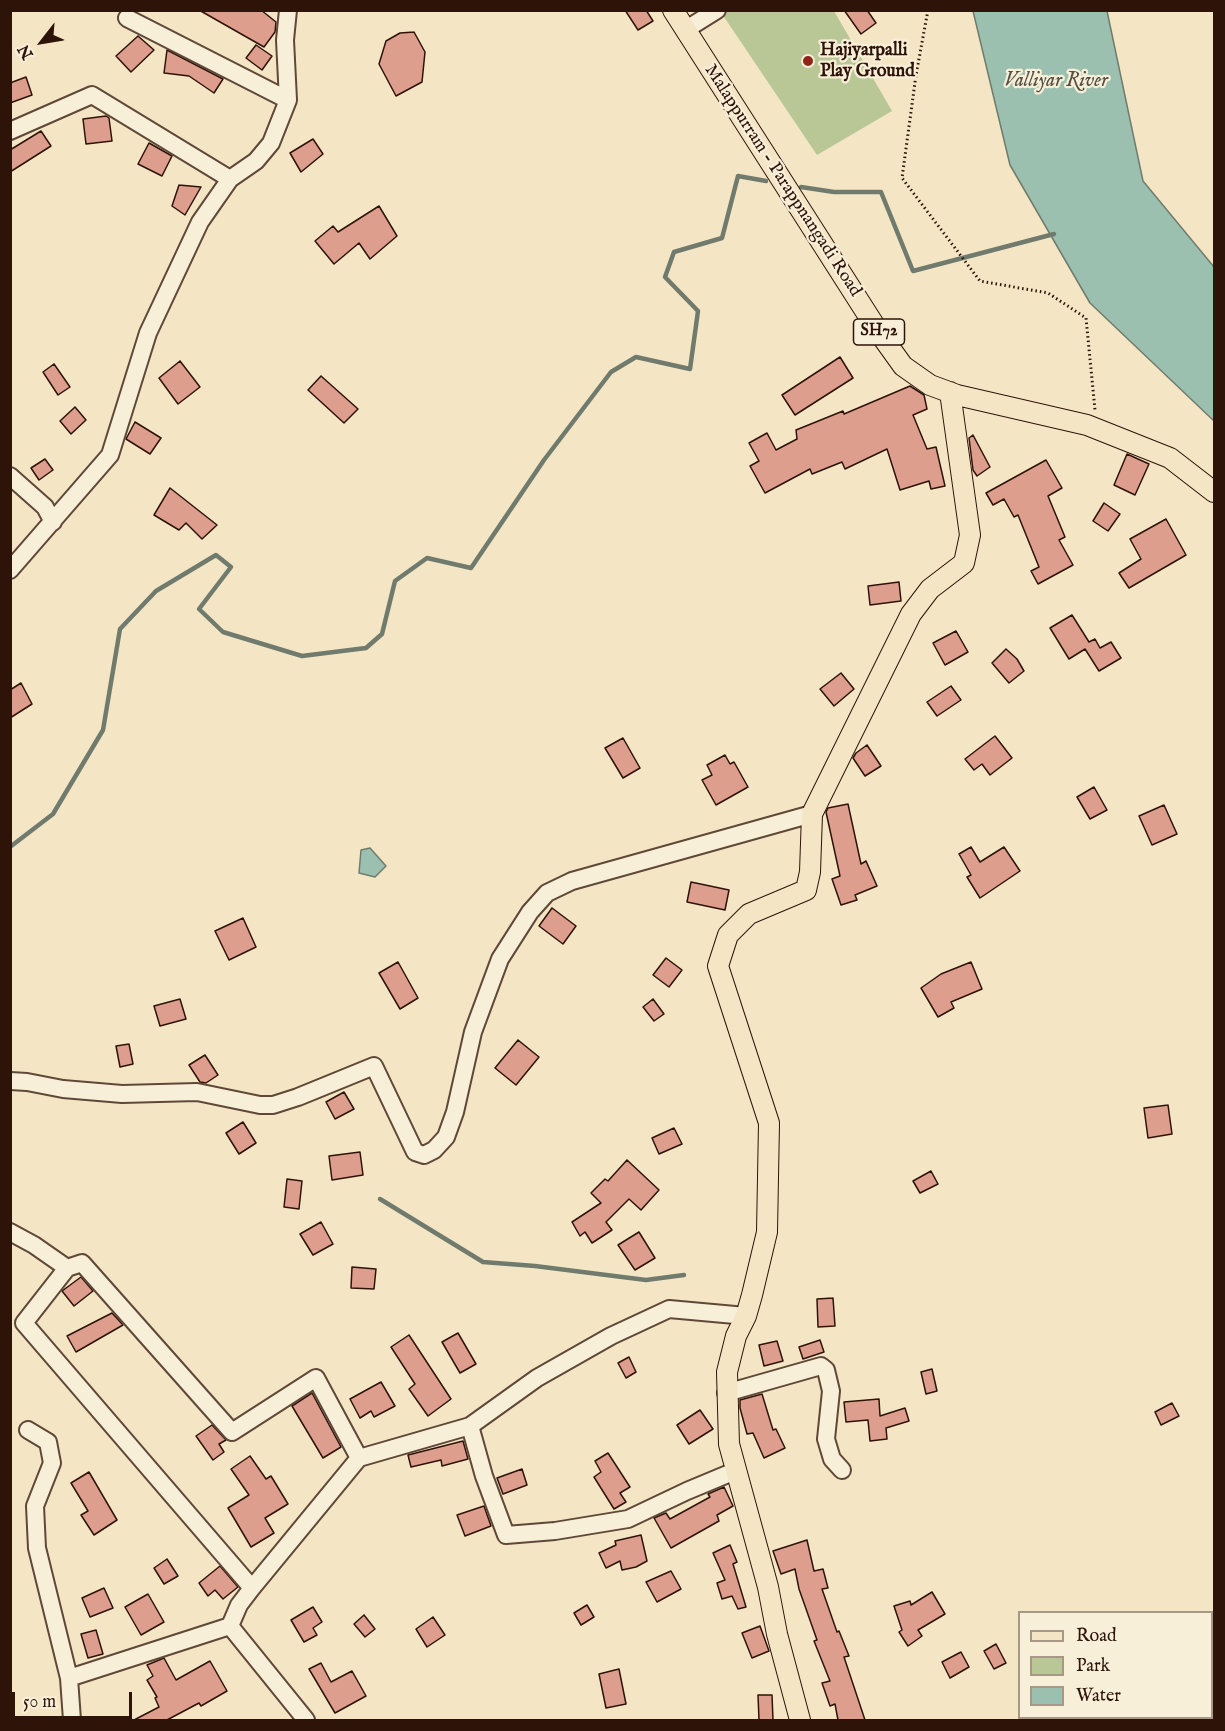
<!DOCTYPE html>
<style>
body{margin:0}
#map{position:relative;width:1225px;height:1731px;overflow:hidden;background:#f4e6c5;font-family:"IM FELL English",serif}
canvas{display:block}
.frame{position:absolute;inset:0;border:12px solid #2e1309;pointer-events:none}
.legend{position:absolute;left:1018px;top:1611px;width:195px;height:108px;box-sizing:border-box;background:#f8efd9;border:2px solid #a79786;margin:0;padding:8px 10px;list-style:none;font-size:18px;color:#2e1309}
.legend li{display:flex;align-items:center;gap:12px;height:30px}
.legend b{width:30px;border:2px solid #a79786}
.north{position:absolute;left:12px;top:12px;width:60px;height:60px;-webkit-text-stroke:4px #f8efd9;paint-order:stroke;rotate:239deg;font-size:16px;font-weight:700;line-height:24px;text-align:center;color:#2e1309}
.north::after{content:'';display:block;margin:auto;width:21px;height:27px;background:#2e1309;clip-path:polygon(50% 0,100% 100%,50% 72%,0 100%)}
.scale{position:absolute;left:12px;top:1692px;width:120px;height:27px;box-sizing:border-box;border:3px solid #2e1309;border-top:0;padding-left:8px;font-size:18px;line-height:21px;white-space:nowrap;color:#2e1309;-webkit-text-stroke:4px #f8efd9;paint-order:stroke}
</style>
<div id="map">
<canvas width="1225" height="1731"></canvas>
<div class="frame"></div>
<ul class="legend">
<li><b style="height:8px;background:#f4e6c5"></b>Road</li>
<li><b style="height:16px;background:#b9c696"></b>Park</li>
<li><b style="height:16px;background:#9cc0af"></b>Water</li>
</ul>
<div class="north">N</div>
<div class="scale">50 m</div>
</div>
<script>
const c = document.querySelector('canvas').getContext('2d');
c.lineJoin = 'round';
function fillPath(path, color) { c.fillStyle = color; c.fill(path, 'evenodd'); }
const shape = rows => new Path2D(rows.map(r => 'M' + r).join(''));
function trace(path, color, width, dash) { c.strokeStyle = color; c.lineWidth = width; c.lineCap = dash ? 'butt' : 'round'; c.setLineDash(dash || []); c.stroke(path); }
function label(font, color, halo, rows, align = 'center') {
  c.font = font + ' "IM FELL English",serif'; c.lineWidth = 4.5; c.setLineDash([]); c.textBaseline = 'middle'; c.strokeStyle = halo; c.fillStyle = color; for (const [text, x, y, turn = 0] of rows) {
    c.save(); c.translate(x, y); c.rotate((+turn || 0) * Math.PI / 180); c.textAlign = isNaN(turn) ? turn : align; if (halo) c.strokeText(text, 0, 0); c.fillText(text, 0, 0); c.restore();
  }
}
const green = shape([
 [720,11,834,11,892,111,817,155]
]);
const water = shape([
 [973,11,1107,11,1143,181,1214,267,1214,421,1090,303,1010,165,973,11],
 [370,848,386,866,375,877,359,873,361,850,370,848]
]);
const stream = shape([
 [801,187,834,192,881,192,913,271,1054,234],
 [10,847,53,814,103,730,120,629,156,591,216,555,231,567,199,609,223,632,302,656,366,648,382,634,395,581,427,558,471,568,544,460,611,372,636,357,690,369,698,311,665,277,674,252,722,238,738,176,766,181],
 [380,1199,483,1262,535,1266,646,1280,684,1275]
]);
const building = shape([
 [199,10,261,10,276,22,275,32,264,47,199,10],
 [625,10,646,10,653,21,638,30,625,10],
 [844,10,867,10,876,23,861,34,844,10],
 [414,32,425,52,422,82,396,96,379,64,386,41,400,33,414,32],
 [138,36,154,50,131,72,116,56,138,36],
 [256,45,272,56,262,70,246,58,256,45],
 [167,50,223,79,214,93,189,76,164,73,167,50],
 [26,77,32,95,10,103,10,83,26,77],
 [106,116,109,118,112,141,86,144,83,119,106,116],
 [41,131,51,146,10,172,10,150,41,131],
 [313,139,323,154,301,172,290,153,313,139],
 [149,143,172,156,162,176,138,164,149,143],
 [179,185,201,187,185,215,172,206,179,185],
 [379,206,397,236,370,259,359,243,334,264,315,241,333,226,338,232,379,206],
 [840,357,853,378,795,415,782,395,840,357],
 [180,361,200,387,178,404,159,378,180,361],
 [54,364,70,387,58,395,43,372,54,364],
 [321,376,358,409,344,423,308,390,321,376],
 [910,386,924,395,927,409,913,415,927,449,936,447,945,486,931,489,929,481,900,490,887,449,845,469,842,462,812,474,810,469,765,493,750,466,759,461,749,443,767,433,776,450,797,439,796,430,843,411,844,414,910,386],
 [75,407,86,420,71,434,60,421,75,407],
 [135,422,161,438,150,454,126,439,135,422],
 [973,435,990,467,977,476,973,470,969,438,973,435],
 [1127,454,1149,464,1135,495,1114,485,1127,454],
 [45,459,53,470,39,480,31,468,45,459],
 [1046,460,1062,488,1048,496,1065,537,1059,540,1073,565,1038,584,1031,571,1039,567,1018,515,1014,517,1004,499,993,505,986,493,1046,460],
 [170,488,217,525,202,539,186,523,179,530,154,515,170,488],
 [1104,503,1120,514,1108,531,1093,521,1104,503],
 [1166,519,1186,555,1129,588,1119,573,1141,559,1130,539,1166,519],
 [899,582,901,601,870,605,868,586,899,582],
 [1072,615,1089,642,1095,639,1100,648,1111,642,1121,658,1099,671,1085,649,1069,659,1050,628,1072,615],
 [956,631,968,652,945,665,933,643,956,631],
 [1006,649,1017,659,1024,671,1009,683,992,663,1006,649],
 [841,673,854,689,834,706,820,689,841,673],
 [21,683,32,704,10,718,10,690,21,683],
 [951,686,961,700,937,716,927,702,951,686],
 [995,736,1012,758,990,775,982,764,974,770,965,759,995,736],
 [623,738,640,768,623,778,605,748,623,738],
 [867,745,881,766,865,776,853,758,856,753,867,745],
 [725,755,730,764,734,762,748,787,716,805,702,780,712,775,707,765,725,755],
 [1094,787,1107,810,1090,819,1077,797,1094,787],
 [848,804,861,864,866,861,877,886,855,895,857,900,841,905,832,879,840,876,826,812,828,808,848,804],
 [1164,805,1177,834,1152,845,1139,816,1164,805],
 [971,847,980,862,1004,847,1020,871,980,898,967,877,971,875,959,854,971,847],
 [691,882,729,890,725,910,687,902,691,882],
 [552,908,576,926,563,944,539,926,552,908],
 [243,918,256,947,229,960,215,931,243,918],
 [666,958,682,970,669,987,653,975,666,958],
 [398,962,418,998,400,1009,379,973,398,962],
 [971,962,982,989,951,1002,954,1008,938,1017,921,988,941,974,971,962],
 [180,999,186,1019,160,1026,154,1006,180,999],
 [653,999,664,1014,654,1021,643,1007,653,999],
 [518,1040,539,1057,516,1085,495,1068,518,1040],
 [129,1044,133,1064,120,1067,116,1046,129,1044],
 [205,1055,218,1075,206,1083,200,1082,189,1065,205,1055],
 [344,1092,354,1109,335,1119,326,1102,344,1092],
 [1168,1105,1172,1134,1148,1138,1144,1108,1168,1105],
 [243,1122,256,1143,239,1154,226,1133,243,1122],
 [674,1128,682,1144,659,1154,652,1138,674,1128],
 [360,1152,363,1175,332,1180,329,1156,360,1152],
 [627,1160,659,1190,641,1210,629,1199,606,1222,612,1230,592,1243,585,1232,580,1236,572,1222,601,1203,591,1193,605,1179,608,1181,627,1160],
 [931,1171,938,1184,920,1193,913,1181,931,1171],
 [287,1179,302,1181,299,1209,284,1207,287,1179],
 [321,1222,333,1244,313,1255,300,1234,321,1222],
 [639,1232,655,1258,635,1270,618,1245,639,1232],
 [352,1267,376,1269,374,1289,351,1288,352,1267],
 [81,1277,93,1291,74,1306,62,1291,81,1277],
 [833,1298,835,1326,818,1327,817,1299,833,1298],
 [112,1313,123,1325,76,1352,67,1336,112,1313],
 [458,1333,476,1364,460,1373,442,1342,458,1333],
 [409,1335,451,1399,428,1416,409,1389,415,1384,391,1347,409,1335],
 [820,1340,824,1352,803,1359,799,1347,820,1340],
 [777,1341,783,1361,764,1366,759,1345,777,1341],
 [629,1357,636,1372,626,1378,618,1363,629,1357],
 [932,1369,937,1391,926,1394,921,1372,932,1369],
 [381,1382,395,1406,374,1417,371,1411,360,1418,350,1399,381,1382],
 [312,1393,341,1447,323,1458,292,1406,312,1393],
 [762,1394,773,1430,776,1429,785,1448,764,1458,753,1433,747,1434,740,1408,740,1400,762,1394],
 [879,1399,880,1416,905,1408,909,1421,886,1428,887,1439,870,1441,868,1420,846,1422,844,1402,879,1399],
 [1172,1403,1179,1416,1161,1425,1155,1412,1172,1403],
 [700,1410,713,1429,689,1444,677,1425,700,1410],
 [212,1425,226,1440,219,1444,224,1452,213,1460,196,1436,212,1425],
 [463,1441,468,1459,442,1466,441,1460,411,1467,408,1455,463,1441],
 [608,1453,630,1487,620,1493,626,1502,614,1509,594,1477,601,1472,595,1461,608,1453],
 [250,1456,266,1479,271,1476,288,1504,265,1518,274,1533,251,1547,228,1508,249,1495,231,1469,250,1456],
 [522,1469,527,1485,503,1494,497,1478,522,1469],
 [89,1472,117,1520,94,1535,81,1515,88,1511,71,1483,89,1472],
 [724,1487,733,1506,717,1515,719,1521,671,1548,654,1518,666,1513,670,1519,710,1497,708,1494,724,1487],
 [484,1506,491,1526,465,1536,457,1515,484,1506],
 [641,1535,647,1561,636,1567,622,1570,620,1561,606,1568,599,1553,616,1545,615,1541,641,1535],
 [807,1540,814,1571,823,1569,828,1588,822,1589,837,1632,839,1631,849,1656,844,1657,865,1720,838,1720,835,1704,830,1706,822,1683,830,1681,814,1641,817,1640,799,1589,795,1569,781,1574,773,1551,807,1540],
 [730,1545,737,1562,733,1564,746,1607,738,1609,732,1596,722,1599,717,1583,725,1580,713,1553,730,1545],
 [167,1559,178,1576,164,1584,154,1568,167,1559],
 [220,1566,238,1587,223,1599,215,1590,208,1596,199,1583,220,1566],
 [671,1571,681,1589,657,1602,646,1582,671,1571],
 [104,1588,113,1608,90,1617,82,1598,104,1588],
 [932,1592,945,1614,918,1630,922,1636,908,1646,899,1632,902,1630,894,1606,910,1601,911,1605,932,1592],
 [148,1594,164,1622,141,1635,125,1607,148,1594],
 [587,1605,594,1617,581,1625,574,1613,587,1605],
 [313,1607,322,1622,313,1628,317,1635,304,1642,291,1620,313,1607],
 [364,1615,375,1629,365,1637,354,1624,364,1615],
 [433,1617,445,1635,427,1647,416,1629,433,1617],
 [760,1626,769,1651,752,1658,742,1633,760,1626],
 [96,1630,103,1654,88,1658,81,1634,96,1630],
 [996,1644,1006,1663,994,1669,984,1651,996,1644],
 [961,1652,969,1667,950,1678,942,1662,961,1652],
 [164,1658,176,1680,210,1661,227,1691,201,1706,199,1703,167,1720,134,1720,159,1707,155,1698,157,1697,147,1680,153,1676,147,1665,164,1658],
 [321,1663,331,1682,352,1671,366,1696,335,1713,309,1669,321,1663],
 [619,1669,626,1704,606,1708,599,1674,619,1669],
 [758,1695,772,1695,773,1720,759,1720,758,1695]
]);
const path = shape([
 [928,10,916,75,902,178,980,281,1048,293,1086,318,1095,410]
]);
const minor = shape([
 [127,18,288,100],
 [685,30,717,10],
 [10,131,92,95,230,179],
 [10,476,45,507,53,522],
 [10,570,110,455,148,333,200,222,230,179,256,161,271,143,288,100,285,40,288,10],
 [10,1081,27,1082,63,1089,122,1094,197,1092,260,1105,273,1105,298,1097,374,1066,415,1152,424,1155,434,1150,446,1137,455,1112,473,1032,500,959,530,912,547,893,572,881,812,814],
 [10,1232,34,1245,67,1268,82,1263,232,1432,316,1378,359,1458,470,1426,537,1378,611,1336,669,1309,746,1316],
 [67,1268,24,1323,252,1588],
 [726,1393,821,1366,826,1370,831,1391,826,1439,832,1459,842,1470],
 [470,1426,484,1476,506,1535,555,1531,628,1519,687,1491,735,1471],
 [28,1430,48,1442,52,1463,35,1506,37,1548,69,1678,230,1626],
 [69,1678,72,1720],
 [306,1720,230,1626,239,1605,252,1588,359,1458]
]);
const major = shape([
 [673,10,880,334,903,366,930,385,957,395,1087,425,1170,458,1214,492],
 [800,1720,777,1634,768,1587,729,1444,727,1372,736,1336,746,1316,752,1295,767,1232,769,1123,718,966,728,935,749,914,806,890,810,872,812,814,911,614,930,589,964,563,970,535,950,392]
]);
const markers = [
 [808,61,6,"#8f2418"]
];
const shields = [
 [879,332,51]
];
const shieldNames = [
 ["SH72",879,332]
];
const poiNames = [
 ["Hajiyarpalli",820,51],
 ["Play Ground",820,72]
];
const streetNames = [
 ["Malappurram - Parappnangadi Road",782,181,57]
];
const waterNames = [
 ["Valliyar River",1056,82]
];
fillPath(green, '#b9c696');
fillPath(water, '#9cc0af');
trace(water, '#707b6d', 1.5);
trace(stream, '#707b6d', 4.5);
fillPath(building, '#dd9e8e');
trace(building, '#2e1309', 1.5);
trace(minor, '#604838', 20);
trace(major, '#2e1309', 22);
trace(path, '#2e1309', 3, [1.5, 3]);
trace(minor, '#f8efd9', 16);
trace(major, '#f4e6c5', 20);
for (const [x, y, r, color] of markers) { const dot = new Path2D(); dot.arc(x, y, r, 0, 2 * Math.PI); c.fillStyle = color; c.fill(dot); trace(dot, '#f8efd9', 2); }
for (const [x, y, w] of shields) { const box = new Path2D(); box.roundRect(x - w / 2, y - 13, w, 26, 4.5); c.fillStyle = '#f8efd9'; c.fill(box); trace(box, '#2e1309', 1.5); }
label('bold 16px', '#2e1309', null, shieldNames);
label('bold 18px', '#2e1309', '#f8efd9', poiNames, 'left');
label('18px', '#2e1309', '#f8efd9', streetNames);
label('italic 20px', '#545043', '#f8efd9', waterNames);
</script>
